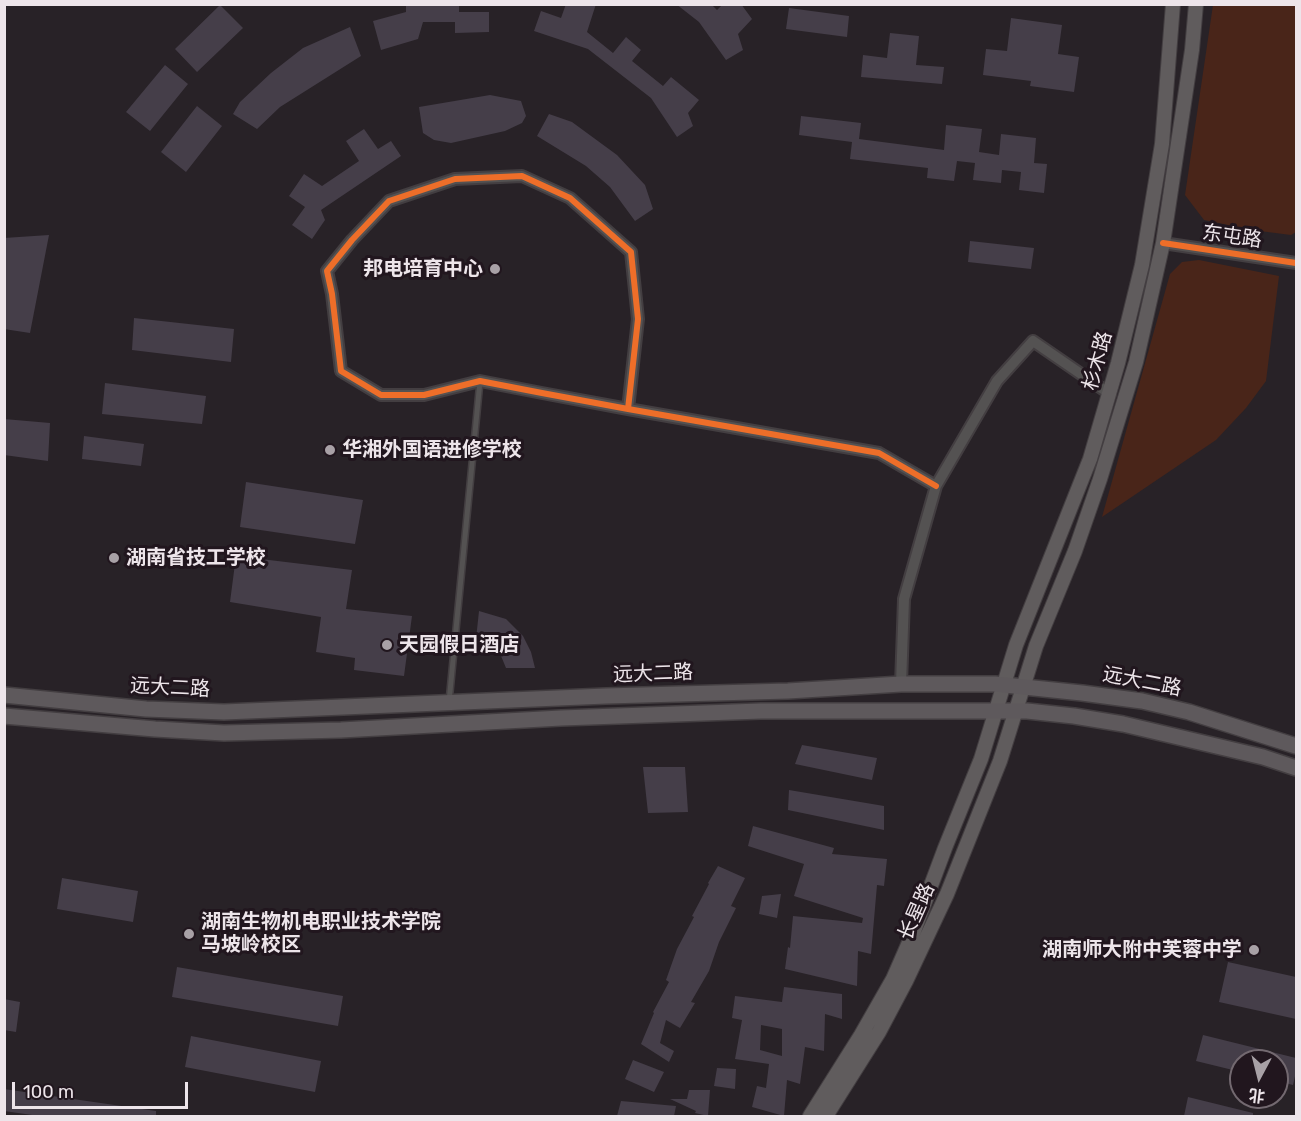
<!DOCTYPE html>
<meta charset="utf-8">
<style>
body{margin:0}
#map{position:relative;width:1301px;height:1121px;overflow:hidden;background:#282227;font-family:Rubik,"Noto Sans SC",sans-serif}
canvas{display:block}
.frame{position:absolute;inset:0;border:6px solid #ede5ea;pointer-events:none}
.north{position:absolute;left:1229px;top:1049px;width:60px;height:60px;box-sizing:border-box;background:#21161e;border:2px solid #736970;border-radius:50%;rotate:187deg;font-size:16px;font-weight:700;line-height:24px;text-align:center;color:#ede5ea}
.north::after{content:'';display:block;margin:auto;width:21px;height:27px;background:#a8a1a6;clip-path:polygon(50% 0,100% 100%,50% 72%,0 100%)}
.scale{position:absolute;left:12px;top:1082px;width:176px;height:27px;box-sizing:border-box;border:3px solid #ede5ea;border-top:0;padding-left:8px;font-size:18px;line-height:21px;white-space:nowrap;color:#ede5ea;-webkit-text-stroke:4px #21161e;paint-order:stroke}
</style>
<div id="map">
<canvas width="1301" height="1121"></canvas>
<div class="frame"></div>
<div class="north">北</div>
<div class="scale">100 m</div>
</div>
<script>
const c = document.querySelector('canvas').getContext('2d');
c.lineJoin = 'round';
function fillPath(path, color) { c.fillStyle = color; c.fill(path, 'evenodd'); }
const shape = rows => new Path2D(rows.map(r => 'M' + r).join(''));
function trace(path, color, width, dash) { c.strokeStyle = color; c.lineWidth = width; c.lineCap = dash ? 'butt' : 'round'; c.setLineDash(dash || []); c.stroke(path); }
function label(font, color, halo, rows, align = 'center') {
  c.font = font + ' Rubik,"Noto Sans SC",sans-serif'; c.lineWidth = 6; c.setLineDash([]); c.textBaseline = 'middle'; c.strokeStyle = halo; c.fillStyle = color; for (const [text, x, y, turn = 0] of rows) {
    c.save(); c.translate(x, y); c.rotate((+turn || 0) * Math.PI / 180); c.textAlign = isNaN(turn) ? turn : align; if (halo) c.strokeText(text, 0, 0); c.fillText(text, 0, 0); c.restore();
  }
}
const green = shape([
 [1213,5,1296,5,1296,232,1291,235,1252,230,1204,220,1185,195],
 [1199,260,1279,276,1266,381,1246,408,1216,440,1102,517,1170,274,1182,262]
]);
const building = shape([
 [406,4,459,4,459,12,489,12,489,32,455,33,455,22,423,22,418,39,381,50,373,21,406,12],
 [566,4,596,4,587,32,613,53,626,37,641,50,632,61,663,86,671,77,699,100,688,113,693,126,677,137,651,98,588,49,534,31,541,11,561,18],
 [676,4,711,4,717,10,723,4,741,4,752,19,738,34,743,50,726,60,699,22],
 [220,5,243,28,197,72,175,49],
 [789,8,849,16,847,37,786,29],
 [1011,18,1062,25,1058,54,1079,57,1074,92,1030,86,1031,81,983,75,986,49,1007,51],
 [350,27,361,56,280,107,257,129,233,114,240,102,271,73,303,48],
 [890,33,919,36,916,65,944,67,942,84,861,77,863,55,887,58],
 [165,65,188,84,150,131,126,112],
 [490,95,521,101,526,116,522,123,505,131,451,143,434,140,423,133,419,107],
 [197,106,222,126,186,172,161,152],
 [549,114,572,122,617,155,645,185,653,209,635,221,610,187,586,166,537,136],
 [801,116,861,123,859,139,944,150,946,125,982,129,979,152,999,155,1001,134,1036,138,1034,163,1047,164,1044,193,1019,190,1021,172,1002,170,1001,183,973,180,975,163,957,161,954,181,927,178,928,168,850,159,852,142,799,135],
 [364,129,378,149,391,141,401,156,321,210,325,220,312,239,292,225,305,207,289,196,304,174,322,186,359,161,346,141],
 [49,235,30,333,4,329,4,238],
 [970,241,1034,248,1031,269,968,262],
 [134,318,234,329,231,362,132,350],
 [105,383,206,396,202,424,102,414],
 [4,419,50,423,48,461,4,455],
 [84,436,144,444,141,466,82,459],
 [246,482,363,500,355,544,240,527],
 [236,556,352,570,346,609,412,616,404,676,354,670,355,658,316,652,321,617,230,602],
 [479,611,506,619,523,636,531,652,535,668,506,668,499,651,486,642,476,639],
 [802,745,877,758,872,780,795,764],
 [643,767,685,767,688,812,648,813],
 [789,790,884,806,884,830,788,810],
 [753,826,834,848,832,854,887,859,884,886,877,885,871,954,858,951,857,986,785,969,788,947,790,948,793,916,862,923,863,918,794,896,804,864,748,846],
 [718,866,745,878,731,906,736,908,719,942,709,971,691,1002,695,1003,680,1028,666,1020,660,1043,674,1051,669,1062,641,1044,654,1013,653,1012,669,982,666,980,677,949,694,917,692,916,709,884,708,883],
 [62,878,138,891,133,922,57,909],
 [781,894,777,918,759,914,762,896],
 [1228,962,1296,977,1296,1019,1219,1002],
 [177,967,343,996,338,1026,172,997],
 [784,987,842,994,842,1019,825,1014,824,1051,805,1047,800,1084,787,1080,784,1116,752,1107,757,1086,766,1088,769,1064,735,1059,742,1020,732,1018,735,996,782,1002],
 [761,1025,782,1029,782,1056,760,1050],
 [4,999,20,1002,16,1032,4,1030],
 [1203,1035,1296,1058,1296,1072,1293,1085,1277,1081,1277,1061,1241,1061,1241,1072,1196,1061],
 [191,1036,321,1061,315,1092,185,1067],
 [633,1060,664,1072,654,1092,625,1079],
 [717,1068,736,1069,735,1089,714,1086],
 [4,1089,156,1111,156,1116,39,1116,4,1111],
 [689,1090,710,1090,708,1116,695,1113,696,1111,670,1099,687,1099],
 [1188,1097,1253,1113,1253,1116,1184,1116],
 [621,1101,676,1106,674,1116,617,1116]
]);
const lane = shape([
 [449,702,480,381]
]);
const street = shape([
 [1163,243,1296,263],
 [628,409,638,319,631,252,570,198,522,176,455,179,389,201,352,240,327,271,332,294,341,371,381,395,424,395,480,381,542,393,628,409,879,453,936,486],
 [901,684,904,599,936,486,997,381,1033,341,1110,394]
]);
const secondary = shape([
 [810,1116,861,1035,893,979,914,931,945,848,981,759,1016,645,1090,459,1118,363,1142,265,1162,144,1173,4],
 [826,1116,879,1032,906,981,947,894,1000,761,1036,646,1075,551,1100,479,1136,362,1163,243,1192,50,1196,4]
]);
const primary = shape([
 [4,695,146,709,224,712,606,696,788,691,901,684,995,684,1082,693,1142,701,1189,712,1296,746],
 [4,716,155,729,224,733,341,730,561,718,761,711,1027,711,1074,716,1123,724,1263,757,1296,768]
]);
const cycleway = shape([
 [1163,243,1296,263],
 [628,409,638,319,631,252,570,198,522,176,455,179,389,201,352,240,327,271,332,294,341,371,381,395,424,395,480,381,542,393,628,409,879,453,936,486]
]);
const markers = [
 [495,269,6,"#a8a1a6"],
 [330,450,6,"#a8a1a6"],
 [114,558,6,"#a8a1a6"],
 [387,645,6,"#a8a1a6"],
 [189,934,6,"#a8a1a6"],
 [1254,950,6,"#a8a1a6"]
];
const streetNames = [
 ["东屯路",1232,237,8],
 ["杉木路",1098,361,-75],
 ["远大二路",653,674,-2],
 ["远大二路",1142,682,11],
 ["远大二路",170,688,3],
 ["长星路",917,912,-66]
];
const poiNames = [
 ["邦电培育中心",483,269,"right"],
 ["华湘外国语进修学校",342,450],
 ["湖南省技工学校",126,558],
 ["天园假日酒店",399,645],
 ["湖南生物机电职业技术学院",201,922],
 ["马坡岭校区",201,945],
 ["湖南师大附中芙蓉中学",1242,950,"right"]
];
fillPath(green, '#492519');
fillPath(building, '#453e49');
trace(lane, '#433e41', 8);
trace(street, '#433e41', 14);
trace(secondary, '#433e41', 16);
trace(primary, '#433e41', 18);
trace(lane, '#545252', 5);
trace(street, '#545252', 10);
trace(secondary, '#605c5d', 14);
trace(primary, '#5e595c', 15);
trace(cycleway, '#ee6e29', 6);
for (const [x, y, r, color] of markers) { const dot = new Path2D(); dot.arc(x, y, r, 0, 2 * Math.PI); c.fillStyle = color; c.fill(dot); trace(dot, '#21161e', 2); }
label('20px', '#ede5ea', '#21161e', streetNames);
label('bold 20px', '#ede5ea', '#21161e', poiNames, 'left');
</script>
